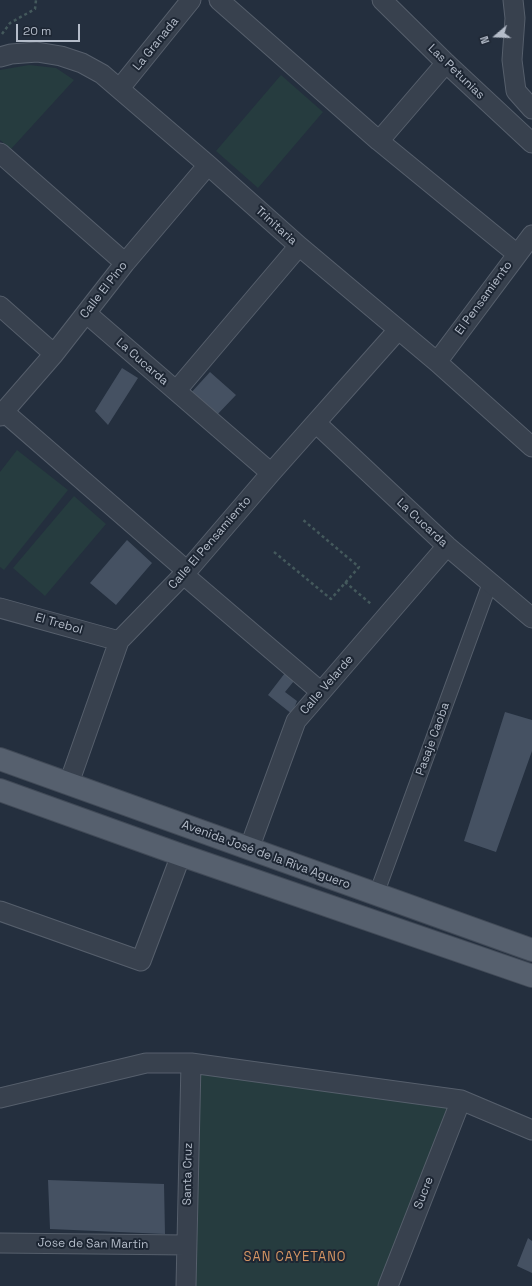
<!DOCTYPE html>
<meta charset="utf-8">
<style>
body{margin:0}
#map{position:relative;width:532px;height:1286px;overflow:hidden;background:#242f3e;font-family:"Space Grotesk",sans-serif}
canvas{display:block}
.north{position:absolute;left:476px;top:16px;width:40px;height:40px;-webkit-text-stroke:3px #1d2633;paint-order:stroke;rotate:251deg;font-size:11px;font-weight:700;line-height:16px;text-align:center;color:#b4bcc9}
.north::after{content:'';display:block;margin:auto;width:14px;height:18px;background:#b4bcc9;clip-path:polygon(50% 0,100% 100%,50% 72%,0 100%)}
.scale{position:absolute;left:16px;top:24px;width:64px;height:18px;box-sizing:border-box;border:2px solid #b4bcc9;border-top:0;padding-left:5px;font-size:12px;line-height:14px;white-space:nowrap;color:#b4bcc9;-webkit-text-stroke:3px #1d2633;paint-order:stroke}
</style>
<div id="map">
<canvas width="532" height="1286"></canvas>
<div class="north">N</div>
<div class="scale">20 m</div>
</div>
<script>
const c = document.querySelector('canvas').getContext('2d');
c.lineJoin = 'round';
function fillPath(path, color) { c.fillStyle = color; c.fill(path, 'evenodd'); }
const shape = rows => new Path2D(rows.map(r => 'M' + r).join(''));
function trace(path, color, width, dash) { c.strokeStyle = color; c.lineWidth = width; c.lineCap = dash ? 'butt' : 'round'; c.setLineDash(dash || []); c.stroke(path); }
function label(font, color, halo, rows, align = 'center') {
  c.font = font + ' "Space Grotesk",sans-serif'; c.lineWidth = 4; c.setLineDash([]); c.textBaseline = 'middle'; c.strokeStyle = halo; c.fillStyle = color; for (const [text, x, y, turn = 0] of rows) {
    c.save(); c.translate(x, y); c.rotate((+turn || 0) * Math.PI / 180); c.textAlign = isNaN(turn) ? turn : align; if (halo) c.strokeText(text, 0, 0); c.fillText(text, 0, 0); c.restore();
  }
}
const green = shape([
 [29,65,56,68,74,80,11,149,0,140,0,70],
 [281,75,323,112,258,188,216,151],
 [17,450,68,490,4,570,0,567,0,472],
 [74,496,106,524,45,596,13,568],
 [198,1073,448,1108,378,1286,194,1286]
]);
const building = shape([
 [122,368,138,378,108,425,95,411],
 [210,372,236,395,214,418,189,395],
 [127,540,152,563,116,605,90,583],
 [285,673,294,681,285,692,297,701,292,714,268,695],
 [505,712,532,720,532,751,496,852,464,841],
 [48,1180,164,1184,165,1234,50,1229],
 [528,1238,532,1241,532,1273,517,1266]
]);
const path = shape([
 [2,34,10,23,35,9,36,0],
 [274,552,331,599,359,567,302,519],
 [345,582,371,604]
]);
const pedestrian = shape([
 [376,895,490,583]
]);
const minor = shape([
 [219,0,379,141,517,254],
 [382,0,446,63,532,143],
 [513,0,515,18,512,60,516,91,532,109],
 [0,57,11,54,37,52,61,56,82,63,102,74,208,165,299,246,437,362,532,447],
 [120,88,191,0],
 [379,141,446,63],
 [0,153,125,263],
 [0,306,54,354],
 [86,313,271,473],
 [437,362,532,235],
 [176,391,299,246],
 [4,412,187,571],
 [0,416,54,354,125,263,208,165],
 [316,423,447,546,532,618],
 [184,575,321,692],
 [0,608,119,641],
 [69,783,119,641,187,571,271,473,398,330],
 [249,849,296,721,447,546],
 [0,911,141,961,181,855],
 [0,1098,146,1063,191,1063,461,1100,532,1130],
 [0,1243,186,1245],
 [186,1286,191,1063],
 [388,1286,461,1100]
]);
const primary = shape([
 [0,759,532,950],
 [0,790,181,855,532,976]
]);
const streetNames = [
 ["La Granada",156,44,-51],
 ["Las Petunias",456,72,44],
 ["Trinitaria",276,226,42],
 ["Calle El Pino",104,290,-52],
 ["El Pensamiento",484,298,-54],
 ["La Cucarda",142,362,41],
 ["La Cucarda",422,523,43],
 ["Calle El Pensamiento",210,543,-49],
 ["El Trebol",59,624,16],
 ["Calle Velarde",327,685,-49],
 ["Pasaje Caoba",433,739,-70],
 ["Avenida José de la Riva Aguero",266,855,20],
 ["Santa Cruz",188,1174,-89],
 ["Sucre",424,1193,-69],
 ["Jose de San Martin",93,1244,1]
];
const neighbourhoodNames = [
 ["SAN CAYETANO",295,1257]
];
fillPath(green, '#263c3f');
fillPath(building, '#455162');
trace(pedestrian, '#565f6c', 16);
trace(minor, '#565f6c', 21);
trace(primary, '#414a57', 24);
trace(path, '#44595c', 2.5, [3, 3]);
trace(pedestrian, '#38414e', 14);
trace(minor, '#38414e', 19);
trace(primary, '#56606e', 22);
label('12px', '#b4bcc9', '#1d2633', streetNames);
c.letterSpacing = '1px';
label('13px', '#d59563', '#1d2633', neighbourhoodNames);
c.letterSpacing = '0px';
</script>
